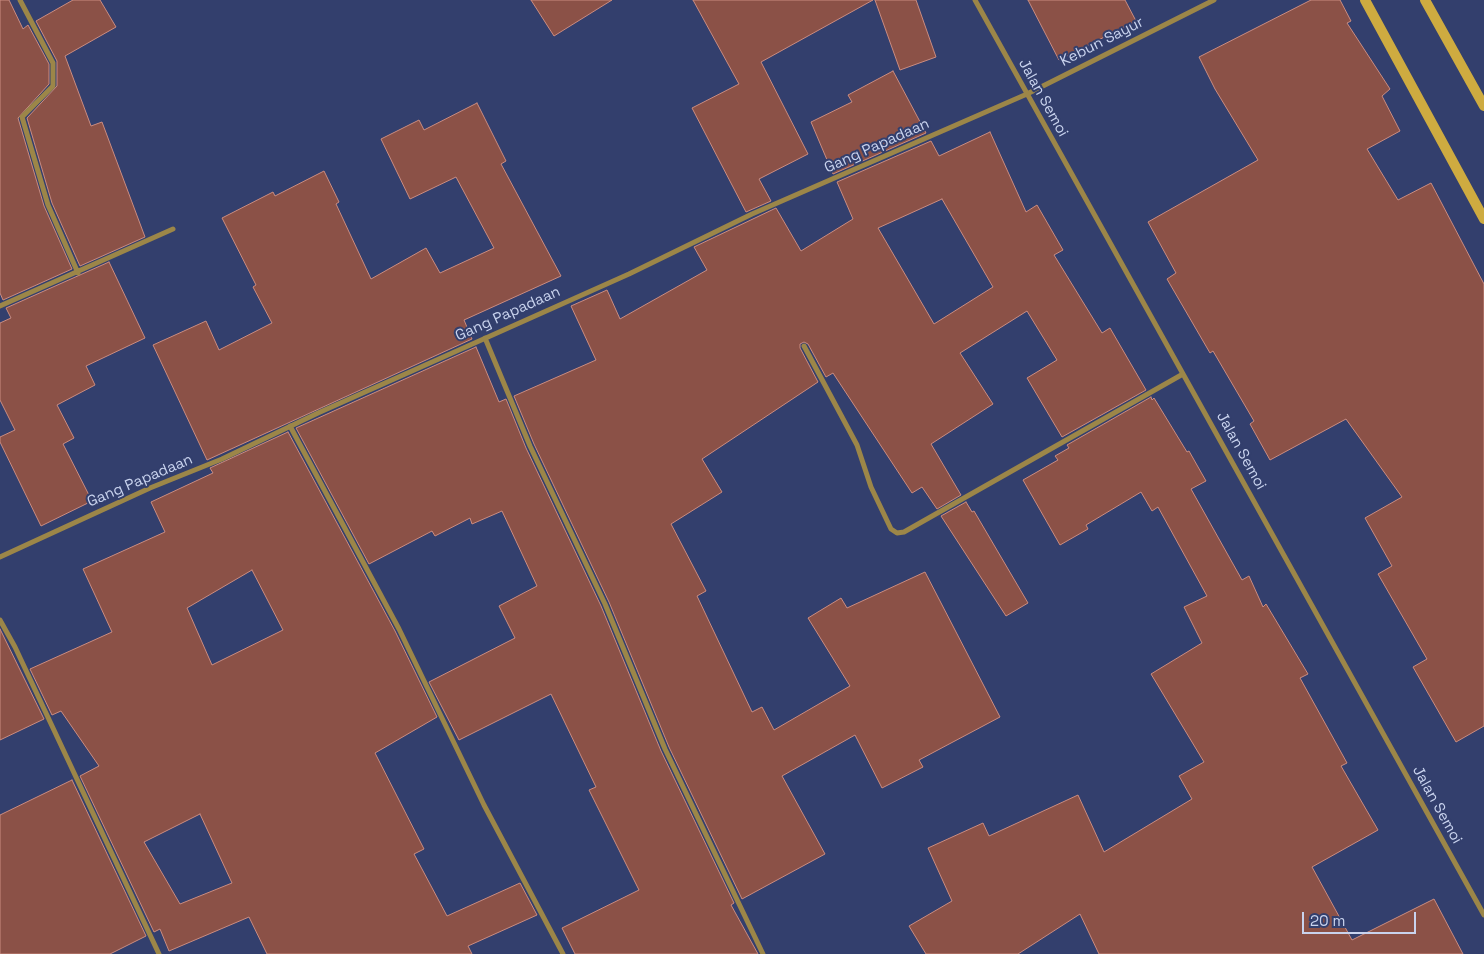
<!DOCTYPE html>
<style>
body{margin:0}
#map{position:relative;width:1484px;height:954px;overflow:hidden;background:#333f6d;font-family:"Space Grotesk",sans-serif}
canvas{display:block}
.scale{position:absolute;left:1302px;top:912px;width:114px;height:22px;box-sizing:border-box;border:2px solid #c9d3ee;border-top:0;padding-left:6px;font-size:15px;line-height:18px;white-space:nowrap;color:#c9d3ee;-webkit-text-stroke:4px #333f6d;paint-order:stroke}
</style>
<div id="map">
<canvas width="1484" height="954"></canvas>
<div class="scale">20 m</div>
</div>
<script>
const c = document.querySelector('canvas').getContext('2d');
c.lineJoin = 'round';
function fillPath(path, color) { c.fillStyle = color; c.fill(path, 'evenodd'); }
const shape = rows => new Path2D(rows.map(r => 'M' + r).join(''));
function trace(path, color, width, dash) { c.strokeStyle = color; c.lineWidth = width; c.lineCap = dash ? 'butt' : 'round'; c.setLineDash(dash || []); c.stroke(path); }
function label(font, color, halo, rows, align = 'center') {
  c.font = font + ' "Space Grotesk",sans-serif'; c.lineWidth = 4; c.setLineDash([]); c.textBaseline = 'middle'; c.strokeStyle = halo; c.fillStyle = color; for (const [text, x, y, turn = 0] of rows) {
    c.save(); c.translate(x, y); c.rotate((+turn || 0) * Math.PI / 180); c.textAlign = isNaN(turn) ? turn : align; if (halo) c.strokeText(text, 0, 0); c.fillText(text, 0, 0); c.restore();
  }
}
const building = shape([
 [0,0,9,0,23,29,28,25,49,64,49,84,18,118,44,206,72,269,3,300,0,293,0,0],
 [73,0,100,0,116,27,65,56,91,126,102,122,145,237,80,266,52,203,27,118,57,86,57,61,36,21,73,0],
 [531,0,612,0,554,36,531,0],
 [693,0,873,0,761,62,808,154,759,179,771,201,746,212,692,108,739,84,693,0],
 [875,0,916,0,936,57,900,70,875,0],
 [1028,0,1125,0,1136,21,1059,60,1028,0],
 [1311,0,1340,0,1351,21,1347,23,1390,89,1382,96,1400,131,1367,149,1398,200,1431,183,1484,284,1484,726,1456,742,1413,667,1427,659,1378,574,1392,566,1365,518,1402,497,1346,419,1270,460,1250,424,1254,421,1213,351,1210,353,1167,279,1176,273,1148,222,1258,160,1215,89,1199,57,1311,0],
 [893,71,926,133,833,174,811,122,852,102,848,95,893,71],
 [477,103,506,161,501,164,561,276,464,320,472,339,207,460,153,345,206,321,219,350,272,323,253,287,256,285,222,218,273,192,275,196,324,171,339,202,336,204,371,279,426,248,440,273,494,248,456,177,410,199,381,139,419,120,424,130,477,103],
 [990,132,1026,212,1037,205,1063,250,1054,255,1102,333,1110,328,1146,390,1062,437,1027,378,1057,360,1027,311,960,353,993,404,931,444,961,495,937,509,922,487,912,493,833,373,826,377,808,344,804,342,800,344,800,348,818,382,702,459,722,492,671,524,706,591,697,596,752,712,762,707,774,730,850,686,808,618,841,598,847,608,925,572,1000,717,919,760,923,767,882,788,855,735,782,776,825,854,742,899,669,747,609,602,534,444,514,396,596,360,571,306,607,290,620,319,707,270,694,247,776,208,801,251,853,219,837,182,931,141,939,156,990,132],
 [942,199,993,287,934,324,878,228,942,199],
 [109,262,145,338,86,366,95,385,57,405,74,438,63,444,92,501,41,526,0,442,0,437,15,430,0,400,0,323,11,318,6,308,109,262],
 [476,347,499,402,506,399,526,448,601,606,661,751,734,903,731,905,758,954,575,954,562,928,639,890,589,790,596,787,551,694,459,740,429,682,515,638,499,606,537,586,502,511,472,524,470,518,435,536,432,531,369,564,296,428,476,347],
 [1151,397,1152,400,1154,398,1187,452,1189,451,1206,481,1191,489,1242,580,1249,576,1263,607,1266,604,1308,674,1300,678,1347,763,1341,766,1378,830,1312,867,1352,940,1434,899,1463,954,1099,954,1080,914,1018,954,926,954,909,926,952,901,928,848,983,823,989,836,1078,795,1104,852,1192,799,1179,776,1204,762,1151,674,1202,643,1184,607,1207,596,1158,507,1152,511,1141,492,1086,525,1088,529,1060,545,1023,480,1058,460,1055,456,1069,448,1067,445,1151,397],
 [288,432,395,631,437,717,375,753,424,849,414,854,447,916,520,883,537,915,468,946,472,954,267,954,249,917,169,951,160,929,154,932,80,776,99,766,61,711,52,715,30,669,112,632,83,569,165,532,151,502,213,473,210,468,288,432],
 [252,570,283,630,212,665,187,608,252,570],
 [200,814,232,883,180,904,144,842,200,814],
 [966,502,972,512,974,511,1028,603,1006,616,941,516,966,502],
 [0,629,44,719,0,740,0,629],
 [72,780,146,936,110,954,0,954,0,815,72,780]
]);
const minor = shape([
 [20,0,53,63,53,86,22,117,48,205,78,273],
 [975,0,1484,915],
 [0,306,173,229],
 [485,338,530,446,605,604,665,749,763,954],
 [804,346,857,445,871,487,891,529,897,533,904,532,1183,374],
 [290,426,399,629,484,805,563,954],
 [0,557,150,488,222,459,318,413,629,274,752,214,1027,94,1214,0],
 [0,620,15,647,159,954]
]);
const secondary = shape([
 [1365,0,1484,219],
 [1425,0,1484,106]
]);
const streetNames = [
 ["Kebun Sayur",1102,42,-27],
 ["Jalan Semoi",1043,98,61],
 ["Gang Papadaan",877,146,-24],
 ["Gang Papadaan",508,314,-24],
 ["Jalan Semoi",1241,451,61],
 ["Gang Papadaan",140,481,-23],
 ["Jalan Semoi",1437,805,61]
];
fillPath(building, '#8b5147');
trace(building, '#cb8c80', 1);
trace(minor, '#9c8648', 5);
trace(secondary, '#ceab40', 10);
label('15px', '#c9d3ee', '#333f6d', streetNames);
</script>
